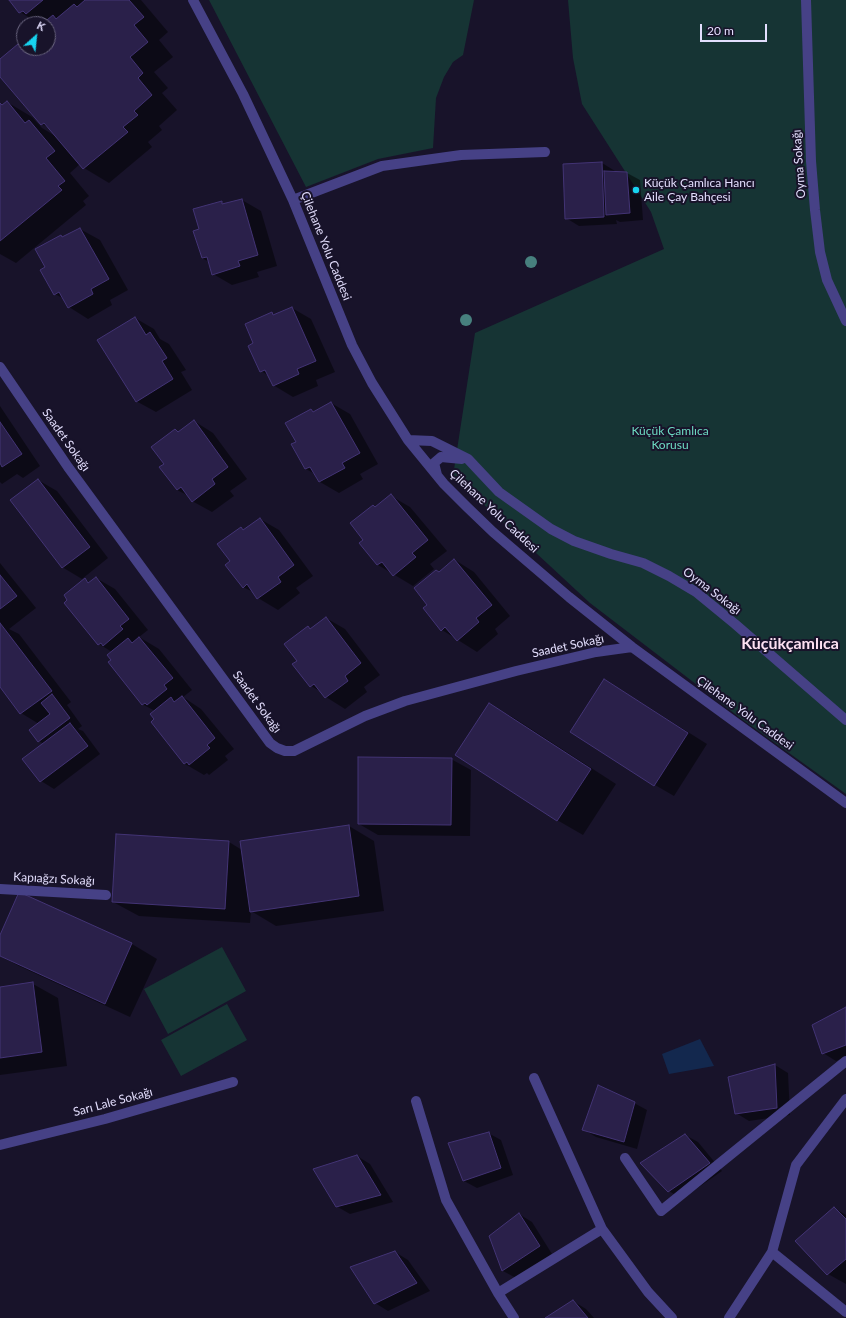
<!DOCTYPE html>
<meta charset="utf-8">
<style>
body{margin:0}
#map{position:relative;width:846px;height:1318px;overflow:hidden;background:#18132a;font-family:Lato,sans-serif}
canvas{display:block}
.north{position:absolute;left:16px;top:16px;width:40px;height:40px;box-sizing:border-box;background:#18132a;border:1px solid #69647e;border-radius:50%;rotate:27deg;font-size:11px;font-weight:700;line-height:16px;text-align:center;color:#e3defd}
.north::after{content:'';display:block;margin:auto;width:14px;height:18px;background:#17d3f0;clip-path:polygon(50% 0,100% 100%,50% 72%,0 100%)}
.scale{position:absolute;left:700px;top:24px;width:67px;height:18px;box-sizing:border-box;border:2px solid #e3defd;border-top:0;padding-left:5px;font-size:12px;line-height:14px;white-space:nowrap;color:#e3defd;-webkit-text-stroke:3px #18132a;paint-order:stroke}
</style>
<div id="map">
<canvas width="846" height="1318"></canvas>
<div class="north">K</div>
<div class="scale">20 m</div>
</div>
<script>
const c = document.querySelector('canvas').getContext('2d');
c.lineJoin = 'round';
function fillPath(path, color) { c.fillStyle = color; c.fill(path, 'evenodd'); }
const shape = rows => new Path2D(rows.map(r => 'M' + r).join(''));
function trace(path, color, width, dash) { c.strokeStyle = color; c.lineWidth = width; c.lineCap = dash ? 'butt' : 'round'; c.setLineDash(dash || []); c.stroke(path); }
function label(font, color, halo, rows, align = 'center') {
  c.font = font + ' Lato,sans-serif'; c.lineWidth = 4; c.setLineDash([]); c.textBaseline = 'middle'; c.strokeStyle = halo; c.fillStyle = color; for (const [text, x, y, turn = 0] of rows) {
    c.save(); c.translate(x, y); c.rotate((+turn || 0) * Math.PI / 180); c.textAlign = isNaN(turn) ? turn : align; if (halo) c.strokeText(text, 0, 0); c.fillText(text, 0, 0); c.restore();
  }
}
const green = shape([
 [209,0,474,0,463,55,453,62,444,77,436,98,433,148,378,159,306,187],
 [568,0,846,0,846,794,739,717,590,603,453,476,475,333,664,249,651,212,582,104,573,58],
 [222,947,246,991,168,1034,144,989],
 [227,1004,247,1040,181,1076,161,1040]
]);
const water = shape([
 [700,1039,714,1066,669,1074,662,1054]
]);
const shadow = shape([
 [10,0,141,0,168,32,159,40,173,57,154,72,168,88,162,93,177,110,159,126,162,130,148,142,152,147,109,183,84,168,80,164,70,173,89,196,83,201,86,205,16,263,0,254,0,103,4,105,7,102,32,117,42,128,57,137,51,129,42,124,0,75,0,65,24,41,24,48,48,48,48,24,40,24,20,12],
 [602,163,615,171,615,173,627,173,640,180,643,220,620,222,616,220,617,224,579,226,566,218],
 [242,200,261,211,277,266,257,272,259,277,232,285,213,274,209,262,202,258,221,202,226,205],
 [80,229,100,240,128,290,110,300,112,305,88,319,69,307,64,299,55,294,42,270,46,268,61,236,64,238],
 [292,308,311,319,335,372,316,380,318,386,293,397,273,385,269,376,261,371,255,344,272,313,275,315],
 [135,318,154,329,160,339,169,344,186,370,181,372,192,390,156,412,136,401],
 [331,403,350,414,378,464,360,474,363,479,339,493,320,482,315,474,306,469,297,442,311,410,315,412],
 [0,406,40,466,23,478,17,474,2,484,0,482],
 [194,421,213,433,247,479,230,491,234,496,212,512,192,501,189,496,177,490,165,464,176,431,178,432],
 [38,480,57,491,108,558,82,579,62,567],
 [391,496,410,507,447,551,430,564,434,569,413,586,378,565,360,543,364,540,376,508],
 [260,519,279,530,313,576,296,588,300,593,278,610,258,598,255,593,243,587,231,562,241,528,244,530],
 [455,560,474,572,510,616,495,629,498,634,477,652,442,630,428,605,440,573],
 [0,563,36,608,9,629,19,634,71,702,67,705,82,726,78,729,83,731,100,754,54,789,41,781,44,744,39,741,39,724,21,713,0,686],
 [96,578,115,589,148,630,139,637,159,649,192,690,183,697,201,709,234,749,225,756,228,760,209,775,207,773,204,775,185,764,152,722,155,719,155,711,142,704,113,660,112,652,99,644,85,579,90,583],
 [326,618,345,629,380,675,364,687,367,692,345,709,326,697,323,693,311,686,308,628,311,629],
 [605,680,707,744,674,796,655,785],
 [489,704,514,718,616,784,583,835,557,820],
 [451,759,471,770,470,836,378,835,359,824],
 [349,826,374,841,384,911,276,926,251,911,250,923,139,916,113,902,229,842,242,850],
 [20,893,132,944,157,959,130,1017,19,966,0,956,0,938],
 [33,984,58,998,67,1066,0,1075,0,988],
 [846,1008,846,1057,836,1061,823,1053],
 [775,1065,788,1073,790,1115,749,1121,736,1113,729,1078],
 [634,1103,647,1110,637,1149,596,1137,583,1129],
 [488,1133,501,1140,513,1175,477,1188,464,1181,449,1144],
 [685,1135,698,1142,722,1171,682,1199,669,1191],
 [357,1156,370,1164,393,1202,350,1214,336,1206],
 [834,1208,846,1215,846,1284,828,1274],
 [519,1214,532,1222,552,1254,516,1278,503,1271,490,1236],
 [395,1252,408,1260,430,1291,388,1311,375,1303],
 [573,1301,586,1309,594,1318,547,1318]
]);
const building = shape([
 [9,0,43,0,26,14,23,11,19,13,9,0],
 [85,0,129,0,144,17,134,25,148,42,130,57,143,73,138,78,152,95,134,111,138,115,123,127,128,132,83,169,44,123,41,125,0,77,0,59,24,39,24,48,48,48,48,24,42,24,53,15,56,19,74,4,77,7,85,0],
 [7,101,25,123,29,120,55,151,46,158,65,181,58,186,62,190,0,241,0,103,2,105,7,101],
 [602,162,604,217,565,219,563,164,602,162],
 [604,171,627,172,630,213,606,215,604,171],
 [242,199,258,255,238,261,240,266,212,275,207,257,202,258,193,231,199,229,193,209,222,201,222,204,242,199],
 [80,228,109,279,91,289,93,294,68,308,59,292,54,295,40,270,45,267,35,249,61,235,62,237,80,228],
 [292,307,316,361,297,369,299,374,273,386,265,370,260,372,248,346,253,343,245,324,272,312,273,315,292,307],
 [135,317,146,335,150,332,167,358,162,361,173,379,136,402,97,340,135,317],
 [331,402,360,453,342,463,345,468,319,482,310,467,305,469,291,444,296,442,285,423,311,409,313,412,331,402],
 [194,420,228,467,212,479,215,484,192,502,181,487,177,490,159,467,164,464,151,447,175,429,178,432,194,420],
 [0,422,22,454,2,467,0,463,0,422],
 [38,479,90,547,62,568,10,500,38,479],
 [391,494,428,540,412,553,416,557,393,576,382,562,377,565,359,543,363,540,350,523,373,505,375,507,391,494],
 [260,518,294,565,278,577,281,582,257,599,247,584,243,588,225,565,230,561,217,544,241,527,243,530,260,518],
 [454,559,492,605,476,618,479,622,457,641,445,627,441,631,423,608,427,605,414,588,436,570,439,572,454,559],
 [0,575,17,596,0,609,0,575],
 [96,577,129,619,120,626,123,629,103,646,101,643,98,645,64,603,67,600,64,595,85,578,88,583,96,577],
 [326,617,361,663,345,676,348,681,325,698,314,684,310,687,292,664,297,661,284,644,308,626,310,629,326,617],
 [0,623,52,691,20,714,0,687,0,623],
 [139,637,173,678,164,685,167,689,147,705,145,703,142,705,108,662,111,660,107,655,128,638,132,643,139,637],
 [604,679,688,733,654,786,570,732,604,679],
 [52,694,70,718,38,742,29,730,50,714,41,703,52,694],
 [182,696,215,738,207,745,210,748,189,765,187,762,184,764,151,722,154,719,150,714,171,697,174,702,182,696],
 [489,703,591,769,557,821,455,755,489,703],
 [70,723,88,746,40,782,22,759,70,723],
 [358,757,452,758,451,825,358,824,358,757],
 [349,825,359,896,250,912,240,841,349,825],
 [116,834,229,841,225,909,112,902,116,834],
 [19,892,132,943,105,1004,0,956,0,935,19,892],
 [33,982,42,1052,0,1058,0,987,33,982],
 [846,1007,846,1045,822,1054,812,1025,846,1007],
 [775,1064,777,1108,735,1114,728,1077,775,1064],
 [598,1085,635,1102,624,1142,582,1130,598,1085],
 [489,1132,501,1168,463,1181,448,1143,489,1132],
 [685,1134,710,1163,668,1192,640,1163,685,1134],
 [357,1155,381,1195,336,1207,313,1169,357,1155],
 [834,1207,846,1219,846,1259,827,1275,795,1241,834,1207],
 [519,1213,540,1246,502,1271,489,1236,519,1213],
 [395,1251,417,1283,374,1304,350,1267,395,1251],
 [573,1300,588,1318,545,1318,573,1300]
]);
const minor = shape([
 [193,0,243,94,293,200,352,345,372,383,408,440,444,484,467,507,493,532,569,597,632,647,846,803],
 [806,0,811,161,815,210,820,252,827,280,846,321],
 [293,200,382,166,461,155,545,152],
 [0,367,68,467,270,743,277,748,285,751,294,751,365,716,405,701,516,671,596,652,632,647],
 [408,440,432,441,468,459,499,492,551,529,574,541,611,554,643,563,669,576,696,592,735,624,846,720],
 [437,475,434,463,441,457,462,459],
 [0,889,106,895],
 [534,1078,602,1229,648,1292,672,1318],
 [416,1101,446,1200,498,1293,514,1318],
 [0,1145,105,1119,233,1082],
 [625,1158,661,1211,846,1061],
 [772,1252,846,1312],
 [498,1293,602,1229],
 [729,1318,772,1252,796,1165,846,1099]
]);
const trees = [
 [531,262],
 [466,320]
];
const markers = [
 [636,190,4,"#17d3f0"]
];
const streetNames = [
 ["Oyma Sokağı",799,164,-94],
 ["Çilehane Yolu Caddesi",326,246,68],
 ["Saadet Sokağı",66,440,55],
 ["Çilehane Yolu Caddesi",494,511,43],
 ["Oyma Sokağı",712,591,37],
 ["Saadet Sokağı",568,646,-12],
 ["Saadet Sokağı",257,702,54],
 ["Çilehane Yolu Caddesi",745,713,36],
 ["Kapıağzı Sokağı",54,879,3],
 ["Sarı Lale Sokağı",113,1102,-15]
];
const poiNames = [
 ["Küçük Çamlıca Hancı",644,183],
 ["Aile Çay Bahçesi",644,197]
];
const parkNames = [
 ["Küçük Çamlıca",670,431],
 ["Korusu",670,445]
];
const districtNames = [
 ["Küçükçamlıca",790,644]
];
fillPath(green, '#163434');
fillPath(water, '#13284e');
fillPath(shadow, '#0007');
fillPath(building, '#2a204a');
trace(building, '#433475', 1);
trace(minor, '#464186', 10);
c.fillStyle = '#47807e';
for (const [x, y] of trees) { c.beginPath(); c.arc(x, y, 6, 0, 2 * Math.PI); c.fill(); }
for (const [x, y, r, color] of markers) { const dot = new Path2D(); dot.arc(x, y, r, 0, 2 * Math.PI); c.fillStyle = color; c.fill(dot); trace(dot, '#18132a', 1.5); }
label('12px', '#e3defd', '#18132a', streetNames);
label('12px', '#e3defd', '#18132a', poiNames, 'left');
label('12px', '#6ddac2', '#18132a', parkNames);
label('bold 16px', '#fde0f2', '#18132a', districtNames);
</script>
